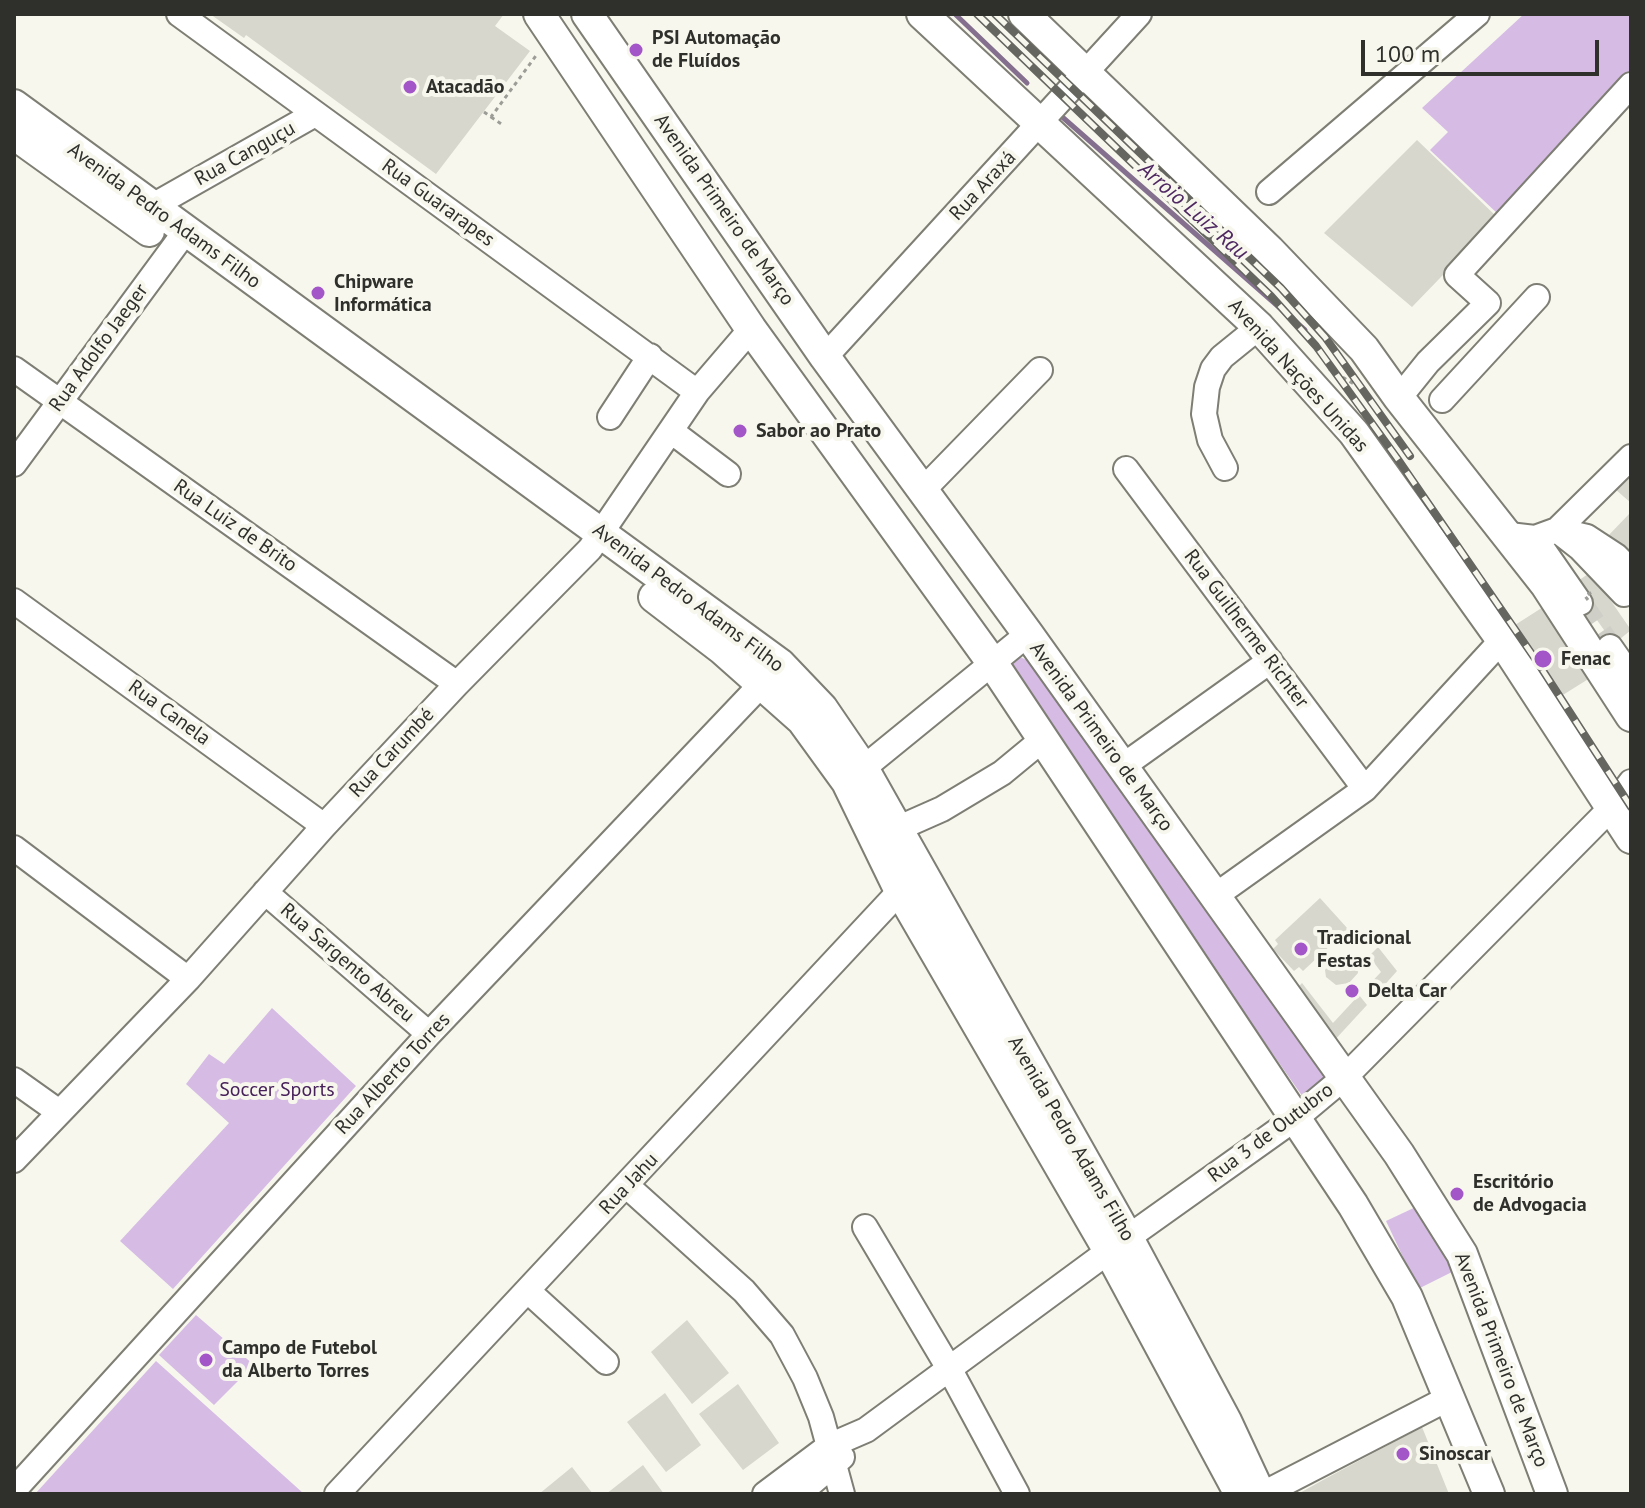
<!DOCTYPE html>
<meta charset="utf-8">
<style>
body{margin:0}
#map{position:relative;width:1645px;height:1508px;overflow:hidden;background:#f7f7ee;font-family:"PT Sans",sans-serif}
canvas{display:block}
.frame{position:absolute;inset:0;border:16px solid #2f2f2b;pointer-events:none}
.scale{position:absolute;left:1361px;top:40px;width:238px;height:36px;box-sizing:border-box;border:4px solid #2f2f2b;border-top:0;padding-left:10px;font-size:24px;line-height:28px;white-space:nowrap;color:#2f2f2b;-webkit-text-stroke:6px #f7f7ee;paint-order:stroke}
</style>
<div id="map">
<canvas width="1645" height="1508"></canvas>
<div class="frame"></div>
<div class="scale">100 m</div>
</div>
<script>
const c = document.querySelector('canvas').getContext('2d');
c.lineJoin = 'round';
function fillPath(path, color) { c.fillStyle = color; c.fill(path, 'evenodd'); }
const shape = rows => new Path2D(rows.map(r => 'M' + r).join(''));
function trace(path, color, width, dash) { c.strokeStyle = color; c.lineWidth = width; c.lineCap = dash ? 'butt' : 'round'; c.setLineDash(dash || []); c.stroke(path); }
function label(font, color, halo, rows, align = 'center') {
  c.font = font + ' "PT Sans",sans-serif'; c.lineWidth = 8; c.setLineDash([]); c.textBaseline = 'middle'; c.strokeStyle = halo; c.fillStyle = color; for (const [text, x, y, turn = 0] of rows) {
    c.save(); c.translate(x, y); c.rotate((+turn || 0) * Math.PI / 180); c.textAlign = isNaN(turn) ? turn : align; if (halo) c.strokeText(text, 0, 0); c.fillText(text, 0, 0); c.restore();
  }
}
const green = shape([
 [1524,14,1631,14,1631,72,1499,215,1430,150,1448,132,1422,108],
 [1020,657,1029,661,1336,1075,1305,1100,1010,678,1009,668],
 [272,1008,356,1086,173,1289,120,1241,229,1123,186,1084,209,1054,224,1064],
 [1420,1205,1452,1272,1418,1289,1386,1221],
 [196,1315,254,1365,214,1405,159,1355],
 [156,1361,303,1493,35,1494]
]);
const stream = shape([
 [955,14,1027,83],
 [1060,115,1305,330]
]);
const building = shape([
 [210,14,504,14,495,26,530,51,436,174,246,35,244,38],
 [1417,140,1498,218,1412,307,1324,233],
 [1631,472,1631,503,1615,489],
 [1631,512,1631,581,1606,538],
 [1591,572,1631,630,1614,644,1572,585],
 [1551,602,1598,673,1550,703,1504,632],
 [1320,898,1348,929,1303,971,1299,967,1294,971,1273,949,1278,944,1275,940],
 [1378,947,1397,971,1373,998,1365,989,1381,972,1369,956],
 [1347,958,1357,964,1358,973,1349,983,1336,985,1326,977,1325,970,1332,960],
 [1302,983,1333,1023,1359,995,1367,1005,1332,1043,1293,992],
 [687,1320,729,1373,692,1404,651,1352],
 [738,1384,779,1443,743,1470,699,1414],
 [665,1393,701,1445,666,1472,627,1422],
 [1422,1427,1449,1494,1298,1494,1323,1480],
 [643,1465,664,1494,606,1494],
 [572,1467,593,1494,539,1494]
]);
const minorTunnel = shape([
 [1580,603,1610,647]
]);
const path = shape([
 [484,112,491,117,538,53],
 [491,117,503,125],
 [1329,369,1364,390]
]);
const minor = shape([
 [179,14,697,392],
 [1269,192,1477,14],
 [143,217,151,207,315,114],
 [825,357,1139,14],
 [14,369,457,684],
 [1399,398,1428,362,1488,303,1457,275,1631,85],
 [1442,400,1537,297],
 [610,417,650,356],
 [671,431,728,474],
 [14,464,185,232],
 [1225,468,1210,440,1204,414,1207,387,1213,369,1222,357,1259,327],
 [1126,469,1365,789],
 [923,490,1040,370],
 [1557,530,1580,548,1624,594],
 [1574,534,1587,537,1616,556,1631,571],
 [1509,535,1535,538,1557,530,1631,457],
 [1535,538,1580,603],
 [14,601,324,826],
 [1610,647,1631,677],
 [1123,766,1270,661],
 [850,779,1028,634],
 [881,836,942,809,1002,773,1042,740],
 [14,848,188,979],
 [265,892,429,1034],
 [1215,896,1365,789,1502,640],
 [14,1080,59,1112],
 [14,1160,188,979,324,826,457,684,590,549,697,392,751,329],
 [627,1186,744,1291,782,1335,805,1378,821,1417,842,1494],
 [865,1227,950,1370,1017,1494],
 [528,1291,606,1362],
 [14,1490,429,1034,773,672],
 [337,1494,900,891,913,881],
 [765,1494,829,1446,866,1430,1109,1251,1297,1117,1346,1076,1612,807,1631,782],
 [798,1494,842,1457],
 [1263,1494,1449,1398]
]);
const major = shape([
 [539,14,751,329,991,661,1353,1205,1407,1297,1489,1494],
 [587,14,825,357,1028,634,1399,1154,1462,1254,1552,1494],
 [922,14,1259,327,1354,433,1502,640,1631,838],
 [1024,14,1269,250,1364,349,1399,398,1546,585,1631,716],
 [14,105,780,664,822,708,863,768,1128,1238,1226,1421,1260,1494],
 [14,134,149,231],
 [654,597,722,649,802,720,847,782,900,891,1109,1251,1235,1485]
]);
const rail = shape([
 [977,14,1271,296,1316,346,1397,458,1538,663,1631,807],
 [995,14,1281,288,1325,337,1410,456]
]);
const pathBridge = shape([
 [1588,600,1585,596,1592,592]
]);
const markers = [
 [636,50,8,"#a356c8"],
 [410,87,8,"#a356c8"],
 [318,293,8,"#a356c8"],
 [740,431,8,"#a356c8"],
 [1543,659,10,"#a356c8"],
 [1301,949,8,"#a356c8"],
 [1352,991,8,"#a356c8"],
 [1457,1194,8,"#a356c8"],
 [206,1360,8,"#a356c8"],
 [1403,1454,8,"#a356c8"]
];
const poiNames = [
 ["PSI Automação",652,38],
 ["de Fluídos",652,61],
 ["Atacadão",426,87],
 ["Chipware",334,282],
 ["Informática",334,305],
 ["Sabor ao Prato",756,431],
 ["Fenac",1561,659],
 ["Tradicional",1317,938],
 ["Festas",1317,961],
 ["Delta Car",1368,991],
 ["Escritório",1473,1182],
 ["de Advogacia",1473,1205],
 ["Campo de Futebol",222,1348],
 ["da Alberto Torres",222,1371],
 ["Sinoscar",1419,1454]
];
const streetNames = [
 ["Rua Canguçu",245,154,-29],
 ["Rua Araxá",983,186,-47],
 ["Rua Guararapes",438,203,36],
 ["Avenida Primeiro de Março",724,210,55],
 ["Avenida Pedro Adams Filho",164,216,36],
 ["Rua Adolfo Jaeger",99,348,-54],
 ["Avenida Nações Unidas",1298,376,48],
 ["Rua Luiz de Brito",235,526,35],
 ["Avenida Pedro Adams Filho",688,598,37],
 ["Rua Guilherme Richter",1246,629,53],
 ["Rua Canela",169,713,36],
 ["Avenida Primeiro de Março",1101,737,54],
 ["Rua Carumbé",392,753,-47],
 ["Rua Sargento Abreu",347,963,41],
 ["Rua Alberto Torres",393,1074,-47],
 ["Rua 3 de Outubro",1271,1133,-37],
 ["Avenida Pedro Adams Filho",1071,1139,60],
 ["Rua Jahu",629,1184,-47],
 ["Avenida Primeiro de Março",1501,1360,69]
];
const parkNames = [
 ["Soccer Sports",277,1090]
];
const waterNames = [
 ["Arroio Luiz Rau",1193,211,41]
];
fillPath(green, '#d6bce5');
trace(stream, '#84708e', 5);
fillPath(building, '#d7d7ce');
trace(minorTunnel, '#cfcfc7', 24, [24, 12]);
trace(minor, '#7e7e75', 28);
trace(major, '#7e7e75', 34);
trace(path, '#9d9d97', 3, [4, 4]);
trace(minor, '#fff', 24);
trace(major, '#fff', 30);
trace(rail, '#666660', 8);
trace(rail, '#f7f7ee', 5, [15]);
trace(pathBridge, '#9d9d97', 3, [4, 4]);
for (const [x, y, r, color] of markers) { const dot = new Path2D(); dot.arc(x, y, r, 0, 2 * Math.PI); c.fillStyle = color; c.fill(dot); trace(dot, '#f7f7ee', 3); }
label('bold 20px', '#2f2f2b', '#f7f7ee', poiNames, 'left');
label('20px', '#2f2f2b', '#f7f7ee', streetNames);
label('20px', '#472159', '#f7f7ee', parkNames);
label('italic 22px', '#4f2861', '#f7f7ee', waterNames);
</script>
